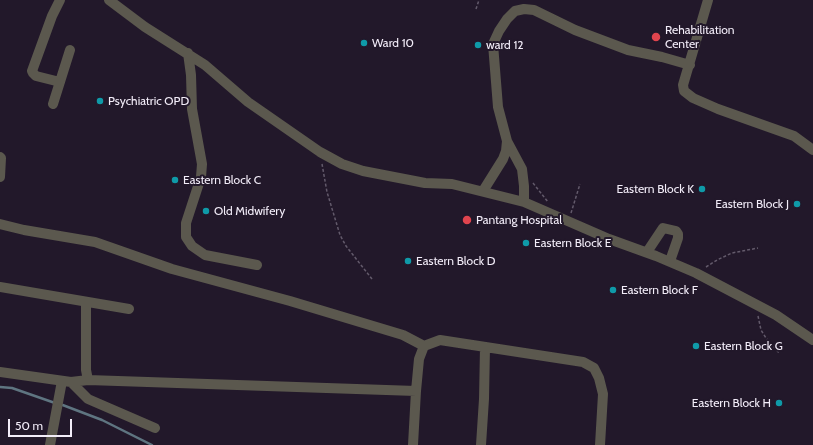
<!DOCTYPE html>
<style>
body{margin:0}
#map{position:relative;width:813px;height:445px;overflow:hidden;background:#22182a;font-family:Cabin,sans-serif}
canvas{display:block}
.scale{position:absolute;left:8px;top:419px;width:64px;height:18px;box-sizing:border-box;border:2px solid #f3edf9;border-top:0;padding-left:5px;font-size:12px;line-height:14px;white-space:nowrap;color:#f3edf9;-webkit-text-stroke:3px #22182a;paint-order:stroke}
</style>
<div id="map">
<canvas width="813" height="445"></canvas>
<div class="scale">50 m</div>
</div>
<script>
const c = document.querySelector('canvas').getContext('2d');
c.lineJoin = 'round';
const shape = rows => new Path2D(rows.map(r => 'M' + r).join(''));
function trace(path, color, width, dash) { c.strokeStyle = color; c.lineWidth = width; c.lineCap = dash ? 'butt' : 'round'; c.setLineDash(dash || []); c.stroke(path); }
function label(font, color, halo, rows, align = 'center') {
  c.font = font + ' Cabin,sans-serif'; c.lineWidth = 4; c.setLineDash([]); c.textBaseline = 'middle'; c.strokeStyle = halo; c.fillStyle = color; for (const [text, x, y, turn = 0] of rows) {
    c.save(); c.translate(x, y); c.rotate((+turn || 0) * Math.PI / 180); c.textAlign = isNaN(turn) ? turn : align; if (halo) c.strokeText(text, 0, 0); c.fillText(text, 0, 0); c.restore();
  }
}
const stream = shape([
 [0,387,12,388,55,403],
 [60,404,102,420,152,445]
]);
const path = shape([
 [476,9,479,0],
 [322,164,327,192,340,235,346,246,372,279],
 [533,183,548,202],
 [571,213,580,184],
 [706,267,717,260,732,253,758,248],
 [758,316,761,330,766,338,780,354]
]);
const minor = shape([
 [109,0,145,27,205,65,248,102,320,152,342,164,363,171,425,183,452,184,524,202,609,239,656,256,696,273,776,315,813,340],
 [708,0,683,85,684,91,693,98,718,109,794,136,813,150],
 [188,53,191,75,192,109,202,164,201,177,186,223,186,237,192,246,205,255,257,265],
 [60,82,36,76,33,73,32,71,52,16,60,0],
 [53,104,70,50],
 [507,141,522,169,524,186,524,202],
 [0,157,1,158,0,177],
 [483,191,503,159,506,151,507,141,498,107,493,44,499,31,507,19,515,11,524,9,534,10,575,30,628,50,662,57,690,65],
 [0,224,24,230,95,242,172,269,290,301,403,335,424,346,440,340,583,362,594,368,599,378,603,394,600,445],
 [647,252,663,228,676,231,678,234,678,238,670,261],
 [0,287,129,309],
 [0,372,71,382,88,380,86,370,86,302],
 [88,380,416,391,419,359,424,346],
 [71,382,88,399,155,428],
 [50,445,62,381],
 [413,445,416,391],
 [481,445,484,399,485,347]
]);
const markers = [
 [656,37,5,"#e0444e"],
 [364,43,4,"#0f9aa8"],
 [478,45,4,"#0f9aa8"],
 [100,101,4,"#0f9aa8"],
 [175,180,4,"#0f9aa8"],
 [702,189,4,"#0f9aa8"],
 [797,204,4,"#0f9aa8"],
 [206,211,4,"#0f9aa8"],
 [467,220,5,"#e0444e"],
 [526,243,4,"#0f9aa8"],
 [408,261,4,"#0f9aa8"],
 [613,290,4,"#0f9aa8"],
 [696,346,4,"#0f9aa8"],
 [779,403,4,"#0f9aa8"]
];
const poiNames = [
 ["Rehabilitation",665,30],
 ["Center",665,44],
 ["Ward 10",372,43],
 ["ward 12",486,45],
 ["Psychiatric OPD",108,101],
 ["Eastern Block C",183,180],
 ["Eastern Block K",694,189,"right"],
 ["Eastern Block J",789,204,"right"],
 ["Old Midwifery",214,211],
 ["Pantang Hospital",476,220],
 ["Eastern Block E",534,243],
 ["Eastern Block D",416,261],
 ["Eastern Block F",621,290],
 ["Eastern Block G",704,346],
 ["Eastern Block H",771,403,"right"]
];
trace(stream, '#5f7581', 2.5);
trace(path, '#635a6b', 1.5, [3, 2]);
trace(minor, '#5b584e', 10);
for (const [x, y, r, color] of markers) { const dot = new Path2D(); dot.arc(x, y, r, 0, 2 * Math.PI); c.fillStyle = color; c.fill(dot); trace(dot, '#22182a', 1.5); }
label('12px', '#f3edf9', '#22182a', poiNames, 'left');
</script>
